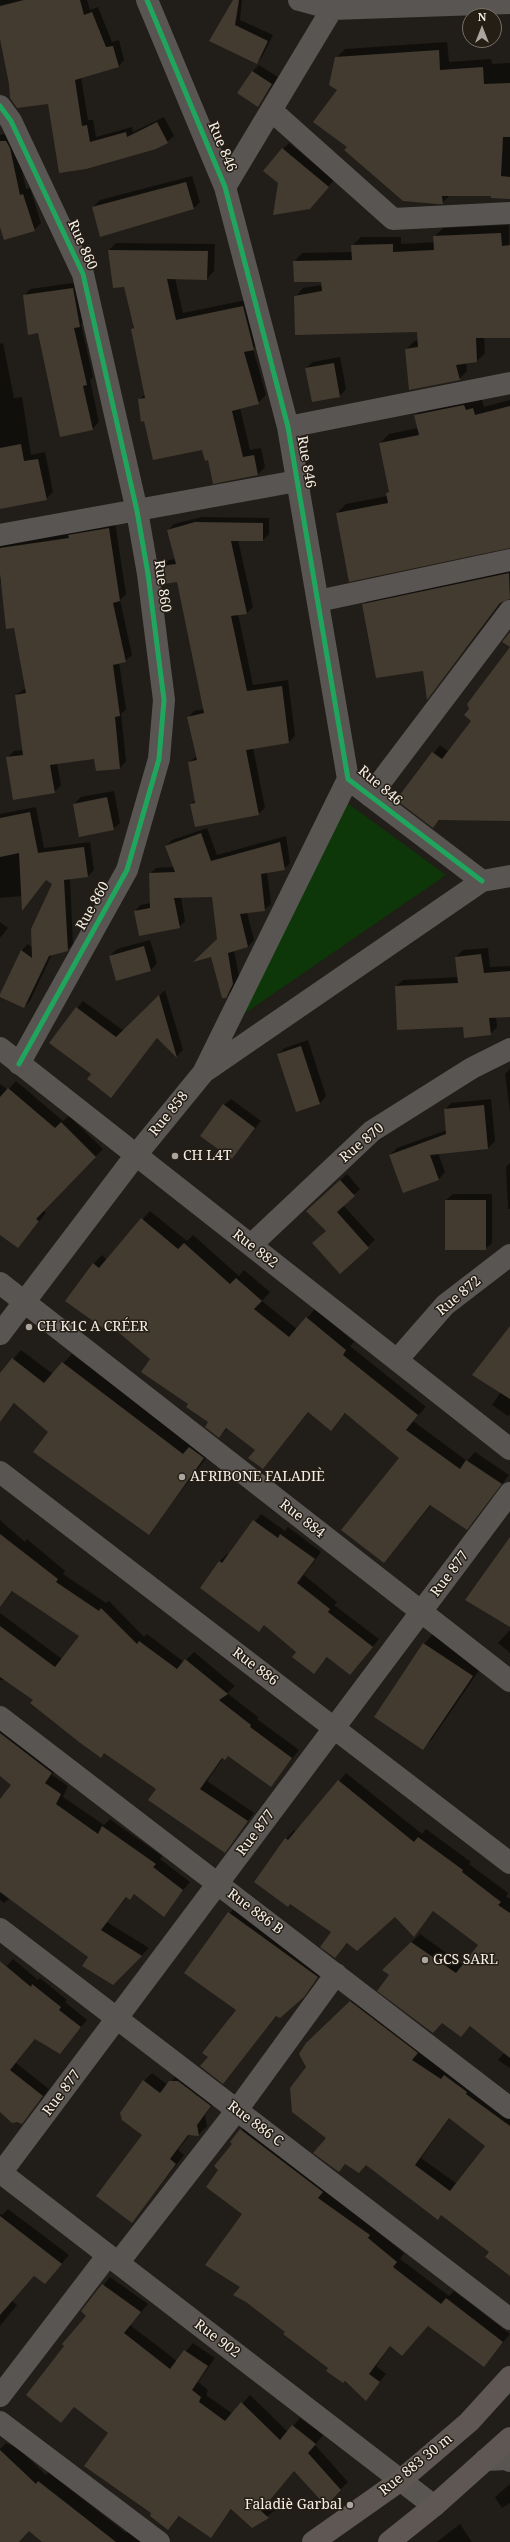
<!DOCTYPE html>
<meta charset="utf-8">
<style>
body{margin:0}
#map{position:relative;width:510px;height:2542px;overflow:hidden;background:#211d18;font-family:"Noto Serif",serif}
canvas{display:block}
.north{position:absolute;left:462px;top:8px;width:40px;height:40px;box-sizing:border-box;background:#251e14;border:1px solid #787269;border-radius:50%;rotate:0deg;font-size:11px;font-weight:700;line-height:16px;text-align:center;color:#f4efe8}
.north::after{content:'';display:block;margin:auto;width:14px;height:18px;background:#aaa69f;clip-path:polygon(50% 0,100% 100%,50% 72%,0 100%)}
</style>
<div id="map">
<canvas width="510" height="2542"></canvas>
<div class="north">N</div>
</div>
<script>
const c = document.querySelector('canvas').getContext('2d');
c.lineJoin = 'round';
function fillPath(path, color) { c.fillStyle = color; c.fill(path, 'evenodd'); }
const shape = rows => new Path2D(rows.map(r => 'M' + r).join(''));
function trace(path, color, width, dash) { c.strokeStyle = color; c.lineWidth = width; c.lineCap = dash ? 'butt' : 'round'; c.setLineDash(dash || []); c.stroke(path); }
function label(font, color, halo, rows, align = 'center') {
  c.font = font + ' "Noto Serif",serif'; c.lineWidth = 3; c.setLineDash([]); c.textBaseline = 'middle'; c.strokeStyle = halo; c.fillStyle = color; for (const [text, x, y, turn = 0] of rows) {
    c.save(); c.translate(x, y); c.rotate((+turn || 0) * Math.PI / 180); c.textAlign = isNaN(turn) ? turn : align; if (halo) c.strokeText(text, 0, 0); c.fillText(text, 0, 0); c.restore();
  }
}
const green = shape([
 [339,797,446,875,225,1027]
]);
const shadow = shape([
 [0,0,87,0,90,10,98,7,112,42,119,40,124,60,118,67,81,77,88,120,93,120,96,137,132,127,133,132,164,117,174,136,167,142,86,168,49,103,10,84,0,34],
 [234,0,242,0,240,20,273,35,262,57,257,63,211,41],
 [447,42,449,62,491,59,492,64,510,63,510,198,492,195,450,195,442,203,348,147,338,90,336,58,345,49],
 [259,65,278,77,258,106,252,72],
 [12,132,16,142,26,189,30,188,41,223,34,230,0,224,0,135],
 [289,143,334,180,310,208,283,149],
 [192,176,200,202,194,208,93,207,100,200],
 [509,225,510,337,484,337,485,353,477,361,466,363,467,371,459,379,406,350,414,341,419,340,418,331,295,297,303,288,322,285,322,281,294,262,302,253,352,252,352,246,361,237,401,237,401,244,435,242,434,237,443,228],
 [116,243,215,244,214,271,207,279,175,278,183,313,251,299,261,341,253,349,266,395,258,403,240,408,250,450,261,448,265,467,258,474,209,459,203,448,139,400,145,394,132,329,134,327,125,285,109,250],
 [80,282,86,319,81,324,93,377,90,380,99,422,92,429,38,332,24,296,30,289],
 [3,343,14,398,22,397,31,455,45,452,53,492,46,499,0,508,0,344],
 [340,357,346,389,340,396,313,401,306,368,313,362],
 [473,396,475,401,482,399,484,407,510,400,510,541,337,513,346,504,387,496,389,490,380,443,389,434,418,428,415,415,424,406],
 [202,517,269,518,269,534,263,540,238,540,253,607,247,613,238,614,253,685,288,680,295,736,289,742,253,748,265,808,258,814,191,804,195,800,189,762,197,756,188,718,194,711,204,709,178,581,163,566,169,560,175,559,168,530,174,524],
 [115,522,126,594,120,600,132,655,125,661,119,662,126,709,121,714,126,761,120,768,95,758,57,764,61,785,54,792,7,758,14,751,23,750,16,695,26,688,15,627,0,581,0,543],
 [510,566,510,599,505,598,428,698,424,670,363,605,373,595],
 [510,648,510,820,441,819,433,827,397,800,440,745,449,752,472,721],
 [114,791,120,823,113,829,74,804,81,797],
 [36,807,44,848,90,842,94,870,88,876,70,878,73,944,67,950,52,954,30,1001,24,1007,0,996,22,950,28,944,33,948,54,884,48,876,33,895,0,898,0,814],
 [207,828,217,855,286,836,290,863,284,869,267,872,271,904,264,910,247,912,254,940,248,947,234,950,239,977,232,990,226,997,213,896,181,897,185,921,179,927,135,911,141,905,151,903,150,874,156,868,174,867,166,846,172,840],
 [0,922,8,928,0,938],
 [150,940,157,963,151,970,117,980,110,956,117,949],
 [488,948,490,967,510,966,510,1016,496,1017,497,1027,490,1034,464,1026,396,986,403,980,458,977,456,957,463,950],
 [165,990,183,1050,177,1056,158,1037,111,1096,92,1074,50,1042,83,1001,124,1031],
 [308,1040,326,1096,320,1103,297,1110,278,1054,285,1048],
 [510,1069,510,1111,505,1074],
 [16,1081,63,1121,69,1116,103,1149,43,1210,46,1213,18,1247,0,1234,0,1084,8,1090],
 [231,1099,261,1121,232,1158,224,1105],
 [491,1099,495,1141,488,1148,438,1153,445,1172,439,1179,404,1191,390,1155,397,1148,447,1130,445,1110,451,1103],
 [510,1163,510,1209,508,1209,506,1167],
 [347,1174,360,1189,343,1205,375,1240,340,1272,327,1231,314,1204],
 [453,1194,492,1194,492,1243,485,1249,446,1200],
 [150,1211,187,1241,193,1235,239,1276,244,1270,270,1292,262,1301,297,1329,315,1309,354,1342,350,1346,426,1407,413,1421,467,1461,475,1452,509,1475,475,1520,467,1529,431,1505,384,1562,401,1457,346,1413,331,1429,309,1411,263,1468,256,1450,227,1429,219,1437,209,1422,190,1404,152,1359,93,1264,102,1255,107,1260],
 [510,1330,510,1414,508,1416,492,1405,501,1392],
 [21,1350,53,1374,72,1354,192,1445,213,1449,149,1533,49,1432,15,1403,2,1417,0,1415,0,1375],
 [261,1514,285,1531,288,1527,321,1552,304,1575,337,1602,334,1605,379,1639,350,1674,328,1657,314,1673,298,1651,265,1624,202,1588,220,1561,227,1554,229,1555],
 [0,1520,25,1542,27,1539,65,1571,63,1574,106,1603,109,1601,144,1637,147,1634,184,1662,194,1652,235,1686,227,1693,258,1717,257,1719,299,1750,270,1786,228,1755,223,1758,207,1781,254,1813,225,1851,157,1789,105,1752,101,1756,34,1700,6,1680,0,1680,0,1613,62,1659,81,1635,13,1591,0,1607],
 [510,1630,510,1653,498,1643],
 [433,1634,482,1666,432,1739,423,1748,375,1717,424,1644],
 [0,1720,59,1765,52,1775,68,1786,63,1797,104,1825,110,1819,162,1856,160,1859,190,1882,163,1915,135,1894,129,1899,127,1897,107,1922,149,1948,113,1984,89,1957,10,1898,4,1903,0,1900,0,1801,13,1784,0,1775],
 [346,1773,422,1834,426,1829,471,1862,469,1864,508,1893,506,1897,510,1899,510,2068,498,2060,505,2052,471,2025,460,2036,383,1970,420,1934,463,1965,479,1945,434,1910,414,1935,396,1915,348,1943,335,1957,333,1931,255,1882,286,1839,294,1830,296,1832],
 [237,1904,326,1968,303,1996,277,2015,223,2082,209,2057,237,2009,185,1973],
 [13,1959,38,1980,40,1978,67,2000,65,2002,87,2020,60,2052,36,2038,16,2063,49,2089,22,2123,0,2111,0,1961,7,1966],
 [357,1995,424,2045,418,2052,510,2115,510,2275,491,2251,442,2214,366,2164,346,2163,339,2171,308,2067,307,2043],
 [450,2117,486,2146,457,2184,421,2158],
 [152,2073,168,2085,179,2073,218,2097,205,2115,207,2126,198,2135,190,2134,178,2150,184,2155,132,2222,143,2135,144,2081],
 [249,2122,377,2227,375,2230,404,2253,400,2259,449,2296,454,2291,510,2334,484,2366,428,2325,391,2345,376,2366,386,2374,366,2399,286,2332,241,2286,244,2214,219,2170,233,2144,232,2142],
 [8,2209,69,2255,45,2283,35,2275,12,2301,17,2305,0,2326,0,2214,2,2215],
 [110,2277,148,2304,130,2325,177,2361,193,2343,215,2358,198,2382,208,2390,206,2395,233,2414,250,2395,288,2432,300,2418,323,2435,315,2445,348,2482,326,2504,294,2470,268,2503,276,2510,252,2527,232,2509,211,2537,180,2516,168,2529,153,2513,109,2433,74,2407,61,2421,88,2315,82,2311],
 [6,2443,18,2448,46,2475,48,2472,126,2533,130,2530,144,2542,44,2542,29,2530,19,2542,0,2542,0,2449],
 [510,2484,510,2503,502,2508,495,2497],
 [460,2524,472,2542,437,2542,442,2538]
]);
const building = shape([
 [24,0,80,0,84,15,92,12,106,47,113,46,119,67,75,80,82,126,87,125,90,142,126,132,127,137,157,122,168,143,156,149,86,169,59,173,48,104,17,108,10,98,9,84,0,39,0,6],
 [233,0,239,0,235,25,268,41,257,64,209,41],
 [439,50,440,70,483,67,484,84,510,83,510,137,503,137,501,176,510,177,510,199,491,198,491,196,442,196,443,204,437,204,403,201,344,150,347,147,313,122,337,90,329,85,335,57],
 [252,71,272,84,258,107,237,93],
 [0,141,6,141,10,148,20,195,23,194,35,231,4,240,0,227],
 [282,148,329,187,310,209,273,215,278,183,263,171],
 [186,182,194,209,100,237,92,207],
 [501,233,502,246,510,245,510,338,476,338,477,362,456,365,460,380,409,390,405,349,418,347,417,332,295,335,294,296,322,291,321,282,294,282,293,261,352,260,351,245,393,244,393,252,434,250,433,236],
 [108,250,208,251,207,280,167,279,176,320,243,306,254,350,244,352,259,404,232,411,243,457,254,455,258,475,213,484,208,460,205,461,202,450,153,460,144,421,141,422,138,399,145,398,131,329,134,328,124,287,113,288],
 [73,288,80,327,74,328,87,385,83,386,93,430,60,437,38,333,28,335,23,295],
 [334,363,340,397,312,402,305,368],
 [464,405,466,410,473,408,475,415,510,406,510,548,349,582,336,513,388,503,386,493,389,492,379,443,419,435,414,415],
 [21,444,24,461,38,459,47,500,0,509,0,448],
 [195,522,263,523,263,541,231,541,247,614,231,616,247,691,282,686,289,743,246,750,259,815,195,827,190,804,195,803,188,762,197,760,187,717,204,713,177,582,164,584,162,566,176,564,167,530],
 [109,528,120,601,113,603,126,662,113,665,120,716,115,717,120,769,96,771,94,759,50,765,55,793,13,800,6,757,23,755,15,695,26,693,14,628,6,629,0,574,0,548,69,538,68,535],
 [509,573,510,599,500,603,427,700,423,671,376,678,362,604],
 [510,632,510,821,439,820,433,828,396,800,432,752,442,759,471,721,464,715,469,709,467,704,510,647,502,642],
 [107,797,114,830,79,837,73,804],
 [30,812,38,853,84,847,88,877,64,880,68,951,49,956,24,1008,0,997,0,994,21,950,32,958,31,929,52,884,46,880,22,911,19,853,0,857,0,818],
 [201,833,211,861,280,842,285,870,261,874,265,911,240,914,248,947,228,953,233,984,226,998,222,998,211,957,193,962,217,939,212,897,174,898,180,928,139,936,134,911,150,908,149,873,175,872,165,846],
 [144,946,151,971,116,981,109,956],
 [481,954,484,973,510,971,510,1017,489,1018,491,1035,464,1038,463,1027,397,1030,395,986,458,983,455,957],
 [159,995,177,1058,157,1038,111,1098,87,1079,91,1074,49,1043,76,1007,116,1037],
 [301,1046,320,1104,296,1112,277,1054],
 [8,1088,55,1128,61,1122,96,1157,36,1219,39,1221,18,1248,0,1235,0,1097],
 [223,1104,255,1128,232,1159,200,1136],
 [484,1105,488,1149,430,1155,439,1180,403,1193,389,1155,446,1134,444,1109],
 [340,1180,355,1196,337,1212,369,1248,340,1274,312,1243,326,1231,306,1211],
 [445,1200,486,1200,486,1250,445,1250],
 [141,1218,178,1249,184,1243,230,1284,236,1278,262,1301,254,1309,289,1337,306,1317,346,1350,343,1355,418,1415,406,1430,460,1469,466,1460,502,1484,467,1530,430,1505,384,1563,341,1530,399,1458,345,1413,331,1431,308,1412,263,1469,248,1458,255,1450,226,1428,219,1438,205,1427,208,1422,186,1407,188,1404,141,1372,150,1359,111,1326,107,1331,65,1301,93,1263,99,1268],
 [510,1326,510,1399,472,1375],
 [12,1358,44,1383,62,1362,183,1454,189,1447,204,1458,149,1535,33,1452,48,1432,14,1403,0,1422,0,1373],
 [253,1520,278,1538,280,1534,315,1559,297,1583,330,1609,328,1612,373,1647,350,1675,327,1657,314,1674,292,1657,296,1652,264,1625,259,1632,200,1588,219,1561,222,1563],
 [0,1534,58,1579,56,1582,99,1611,101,1608,137,1644,139,1641,177,1669,185,1659,228,1694,219,1700,251,1725,250,1727,292,1758,271,1787,228,1756,225,1760,222,1758,200,1789,248,1821,225,1853,148,1800,156,1789,104,1753,101,1758,79,1742,30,1703,33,1700,0,1677,0,1626,55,1667,79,1636,12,1591,0,1607],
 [510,1537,510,1627,465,1600],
 [423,1643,473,1676,423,1750,374,1717],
 [0,1733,52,1773,45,1783,61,1794,56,1804,98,1834,102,1826,156,1864,153,1867,183,1890,164,1917,134,1894,130,1900,126,1897,101,1930,142,1956,113,1985,82,1966,88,1957,0,1892,0,1799,11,1785,0,1776],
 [338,1780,414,1842,418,1837,463,1870,462,1872,501,1902,498,1905,510,1913,510,2058,470,2026,461,2037,442,2023,433,2033,377,1991,389,1975,382,1970,411,1942,456,1973,478,1945,433,1911,414,1937,395,1917,357,1951,347,1943,335,1958,320,1947,331,1932,290,1904,288,1907,254,1882,285,1838,288,1840],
 [228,1912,318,1977,304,1997,280,2018,276,2016,223,2084,200,2066,208,2057,202,2053,236,2010,184,1973],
 [0,1961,31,1987,32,1984,61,2007,59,2010,81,2027,60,2054,35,2039,10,2070,43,2096,22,2124,17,2122,12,2123,0,2112],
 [350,2001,418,2053,412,2060,441,2079,444,2075,467,2092,466,2094,510,2126,510,2276,485,2257,489,2252,441,2215,438,2220,366,2165,359,2173,345,2164,339,2172,313,2153,326,2138,292,2112,290,2088,306,2067,299,2054,306,2043],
 [449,2118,485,2146,450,2191,415,2165],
 [143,2080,160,2093,169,2081,178,2081,211,2106,197,2125,199,2136,188,2135,170,2159,176,2164,132,2223,96,2196,142,2135,122,2120,120,2113],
 [240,2129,323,2192,318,2198,370,2235,368,2238,397,2262,393,2267,441,2304,446,2298,503,2342,484,2367,428,2326,402,2356,390,2346,369,2374,380,2382,366,2401,345,2381,343,2383,326,2371,328,2368,283,2334,285,2332,246,2302,233,2295,240,2287,205,2265,242,2214,206,2187,218,2170,214,2166,232,2144,230,2142],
 [0,2216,62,2264,45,2284,34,2276,0,2315],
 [102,2284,141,2312,124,2333,170,2369,184,2350,208,2366,192,2390,201,2397,199,2402,225,2421,241,2402,280,2440,292,2425,316,2444,308,2453,341,2490,326,2506,294,2471,261,2511,269,2518,252,2528,231,2509,211,2538,179,2516,168,2530,150,2516,151,2513,84,2466,108,2433,74,2407,61,2423,26,2395,64,2346,62,2344,86,2316,81,2311],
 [0,2450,36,2484,38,2481,116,2542,42,2542,29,2531,19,2542,0,2542]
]);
const minor = shape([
 [147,0,225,187,288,427,348,779,482,881],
 [299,0,332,9,510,3],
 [0,106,11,121,83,274,137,511,148,574,164,700,159,759,127,870,19,1064],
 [272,111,393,219,510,213],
 [225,187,332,9],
 [288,427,510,383],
 [0,535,297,481],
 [318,601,510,560],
 [370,796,510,611],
 [0,1048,510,1449],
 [204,1072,482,881,510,876],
 [251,1245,372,1131,472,1068,510,1049],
 [0,1283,510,1681],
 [0,1334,136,1155,203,1073,348,779],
 [397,1360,445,1305,510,1255],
 [0,1472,510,1863],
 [0,1717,510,2108],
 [0,1929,510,2319],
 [0,2172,434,2506],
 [1,2173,510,1493],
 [118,2263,237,2110,336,1974],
 [0,2396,108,2255],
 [0,2422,159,2542],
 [485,2460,508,2459,510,2461]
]);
const major = shape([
 [313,2542,401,2480,469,2422,510,2377],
 [389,2542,434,2506,510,2438]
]);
const cycleway = shape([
 [147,0,225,187,288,427,348,779,482,881],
 [0,106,11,121,83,274,137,511,148,574,164,700,159,759,127,870,19,1064]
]);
const markers = [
 [175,1156,4,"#aaa69f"],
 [29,1327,4,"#aaa69f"],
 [182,1477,4,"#aaa69f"],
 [425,1960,4,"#aaa69f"],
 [350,2505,4,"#aaa69f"]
];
const streetNames = [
 ["Rue 846",222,147,67],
 ["Rue 860",82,245,66],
 ["Rue 846",306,462,80],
 ["Rue 860",162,586,82],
 ["Rue 846",380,786,40],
 ["Rue 860",93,906,-61],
 ["Rue 858",169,1114,-51],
 ["Rue 870",362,1143,-40],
 ["Rue 882",255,1249,38],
 ["Rue 872",459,1296,-40],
 ["Rue 884",302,1519,38],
 ["Rue 877",450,1574,-53],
 ["Rue 886",255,1667,37],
 ["Rue 877",256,1833,-53],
 ["Rue 886 B",255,1912,37],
 ["Rue 877",62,2093,-53],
 ["Rue 886 C",255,2124,37],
 ["Rue 902",217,2339,37],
 ["Rue 883 30 m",416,2465,-39]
];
const poiNames = [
 ["CH L4T",183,1156],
 ["CH K1C A CRÉER",37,1327],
 ["AFRIBONE FALADIÈ",190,1477],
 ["GCS SARL",433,1960],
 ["Faladiè Garbal",342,2505,"right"]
];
fillPath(green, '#0d3708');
fillPath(shadow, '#0007');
fillPath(building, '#433b30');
trace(minor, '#585552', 22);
trace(major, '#5e5754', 22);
trace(cycleway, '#20a55d', 5);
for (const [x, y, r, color] of markers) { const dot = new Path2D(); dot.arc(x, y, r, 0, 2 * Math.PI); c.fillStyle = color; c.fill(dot); trace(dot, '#251e14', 1.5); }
label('14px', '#f4efe8', '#251e14', streetNames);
label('14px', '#f4efe8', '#251e14', poiNames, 'left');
</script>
